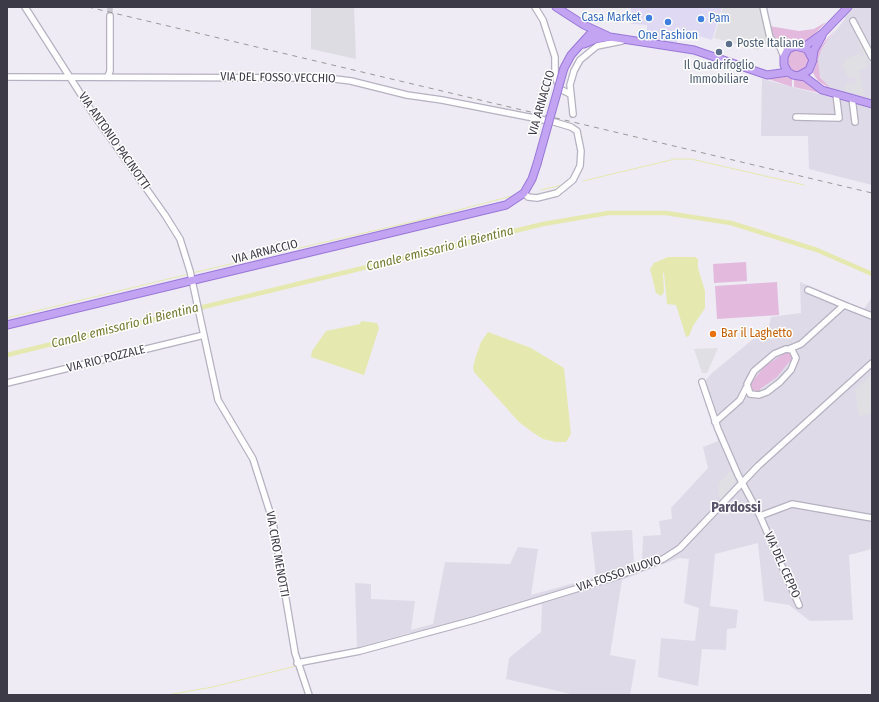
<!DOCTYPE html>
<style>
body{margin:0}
#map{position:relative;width:879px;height:702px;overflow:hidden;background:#eeebf4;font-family:"Fira Sans Condensed",sans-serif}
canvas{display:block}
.frame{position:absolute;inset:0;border:8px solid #3d3a47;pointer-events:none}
</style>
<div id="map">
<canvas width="879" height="702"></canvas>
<div class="frame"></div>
</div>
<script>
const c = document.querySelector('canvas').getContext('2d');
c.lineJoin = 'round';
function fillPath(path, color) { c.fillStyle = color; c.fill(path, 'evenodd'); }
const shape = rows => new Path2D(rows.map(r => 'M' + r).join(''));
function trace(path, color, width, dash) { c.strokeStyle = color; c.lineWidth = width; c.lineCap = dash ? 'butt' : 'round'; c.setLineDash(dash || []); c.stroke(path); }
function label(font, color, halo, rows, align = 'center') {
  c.font = font + ' "Fira Sans Condensed",sans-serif'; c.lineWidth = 3; c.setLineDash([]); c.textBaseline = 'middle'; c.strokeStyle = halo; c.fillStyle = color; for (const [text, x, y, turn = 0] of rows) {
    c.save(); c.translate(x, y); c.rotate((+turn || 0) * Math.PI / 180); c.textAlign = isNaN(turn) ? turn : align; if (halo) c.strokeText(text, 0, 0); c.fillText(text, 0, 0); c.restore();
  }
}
const residential = shape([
 [840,7,872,7,872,185,809,169,808,136,761,136,762,79,834,98,831,89,824,82,819,74,818,60,822,48,845,19],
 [800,282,864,309,872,297,872,549,849,555,853,620,810,621,789,605,764,601,758,543,715,554,710,606,738,610,736,628,727,629,726,650,702,649,698,686,658,677,661,638,695,641,699,608,684,603,689,559,679,558,622,580,610,655,636,660,630,695,575,695,506,679,509,658,541,632,542,604,431,636,426,637,409,633,357,648,355,583,371,584,371,599,415,601,411,630,433,624,445,562,510,564,518,547,538,549,531,595,596,577,591,532,632,530,634,564,642,561,643,536,661,535,659,521,672,519,671,508,708,468,703,447,718,441,700,387,712,373,769,326,771,317,801,313]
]);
const commercial = shape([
 [631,7,722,7,712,40,678,30,677,43,647,39,647,25,631,24]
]);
const industrial = shape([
 [311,7,354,7,356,59,311,49]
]);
const green = shape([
 [826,22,806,43,787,45,773,36,769,26,799,31,814,29],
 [836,29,822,48,818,60,820,77,831,89,818,81,813,73,817,62,817,51],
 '787 61a11 11 0 1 1 22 0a11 11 0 1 1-22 0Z',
 [781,75,792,78,792,87,765,78,773,78],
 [794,79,804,79,824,94,794,87],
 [746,262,747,281,714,283,713,264],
 [777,282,779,315,717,319,715,286],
 [782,351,791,352,794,357,792,364,789,362,777,377,760,389,760,393,754,394,749,389,750,380,752,382,765,366,782,355]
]);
const parking = shape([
 [723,7,761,7,768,42,758,50,714,38],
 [862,38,872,57,872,70,867,60,865,61,868,67,862,70,858,69,865,96,845,91,846,82,855,84,856,78,848,76,842,66,846,59,860,53,861,57,864,56,857,41],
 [718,348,707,373,702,373,694,349],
 [872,374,872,413,859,416,855,390],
 [730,471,738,479,722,498,719,497,718,484]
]);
const water = shape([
 [668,257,695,257,698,259,698,268,705,291,705,308,693,326,689,336,686,337,676,305,667,304,664,273,663,273,664,292,661,296,656,293,650,269,654,263],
 [361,321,377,323,379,328,364,375,311,357,312,351,326,331,360,324],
 [488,332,531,348,564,368,571,434,566,442,556,442,543,439,532,432,519,422,474,372,473,368,475,359,481,342]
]);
const stream = shape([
 [583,181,675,159,691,159,804,185],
 [541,190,562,185],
 [192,273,420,220,512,196],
 [7,318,189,274],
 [302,665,357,654],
 [167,695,213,687,296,666]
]);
const canal = shape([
 [7,355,543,224,608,213,666,213,731,223,817,250,872,274]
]);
const minorTunnel = shape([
 [110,7,110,16]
]);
const minor = shape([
 [25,7,94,115,165,215,180,239,190,271,218,400,253,459,273,522,295,653,309,695],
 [535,7,543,20,555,57,555,73,557,82],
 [763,7,770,38,780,47,784,57],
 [853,21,872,57],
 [108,76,110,71,110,16],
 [7,77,327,78,351,81,407,95,442,100,544,120],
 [562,90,570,94],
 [852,98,855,122],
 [573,114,570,85,574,71,580,60,597,46,622,41],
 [796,117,839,118,836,94],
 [524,193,528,197,537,198,557,193,573,180,580,166,581,151,577,131,571,127,551,121],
 [808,290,844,305],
 [786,349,792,350,796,358,791,370,780,382,767,392,759,395,750,394,747,384,754,371,774,354,786,349],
 [789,349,801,344,844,305,872,316],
 [702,382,718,429,738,475,760,516,799,605],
 [7,383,204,335],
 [715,422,740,400,746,388],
 [760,516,792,504,872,518],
 [297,663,360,651,474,620,615,577,663,559,680,548,758,466,872,363]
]);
const major = shape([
 [556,7,584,25,610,37,694,50,767,75,788,72],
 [584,44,596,39,608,37],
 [804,47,823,33,848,7],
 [813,57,814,50,822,36],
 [564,68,571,55,590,34,597,32],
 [800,75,809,70,813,60,807,49,795,46,788,49,784,57,784,65,788,72,793,75,805,77,822,90,872,104],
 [7,325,506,205,524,193,532,179,537,164]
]);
const rail = shape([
 [88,7,872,193]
]);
const majorBridge = shape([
 [537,164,564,68]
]);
const markers = [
 [649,18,4,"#3f7fe0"],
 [701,19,4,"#3f7fe0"],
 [668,22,4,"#3f7fe0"],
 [729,44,4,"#5c6f8a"],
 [719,52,4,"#5c6f8a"],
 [713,334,4,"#e8710a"]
];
const shopNames = [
 ["Casa Market",641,18],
 ["Pam",709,19,"left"],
 ["One Fashion",668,36,"center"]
];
const serviceNames = [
 ["Poste Italiane",737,44],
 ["Il Quadrifoglio",719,66,"center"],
 ["Immobiliare",719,80,"center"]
];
const streetNames = [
 ["VIA DEL FOSSO VECCHIO",278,78,1],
 ["VIA ARNACCIO",542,103,-74],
 ["VIA ANTONIO PACINOTTI",114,141,55],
 ["VIA ARNACCIO",265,252,-14],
 ["VIA RIO POZZALE",106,359,-14],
 ["VIA CIRO MENOTTI",277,554,80],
 ["VIA DEL CEPPO",782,565,66],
 ["VIA FOSSO NUOVO",619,574,-19]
];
const foodNames = [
 ["Bar il Laghetto",721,334]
];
const waterNames = [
 ["Canale emissario di Bientina",440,249,-14],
 ["Canale emissario di Bientina",125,326,-14]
];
const quarterNames = [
 ["Pardossi",736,508]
];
fillPath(residential, '#dedae7');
fillPath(commercial, '#dfd9f3');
fillPath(industrial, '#dedce3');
fillPath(green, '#e3b9de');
fillPath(parking, '#e0dfe3');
fillPath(water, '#e5e9af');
trace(stream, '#e5e9af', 1);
trace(canal, '#e5e9af', 4.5);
trace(minorTunnel, '#cbc8d1', 5.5, [5.5, 3]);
trace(minor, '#b6b1c1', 8);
trace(major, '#9976d7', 9);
trace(minor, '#fff', 5.5);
trace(major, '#c2a4f3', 7);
trace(rail, '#989898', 1, [5, 5]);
trace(majorBridge, '#9976d7', 9, []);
trace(majorBridge, '#c2a4f3', 7);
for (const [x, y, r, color] of markers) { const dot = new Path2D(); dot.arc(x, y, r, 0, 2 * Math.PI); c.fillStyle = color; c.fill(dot); trace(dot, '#fff', 1.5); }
label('12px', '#366cbe', '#fff', shopNames, 'right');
label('12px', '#4e5e75', '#fff', serviceNames, 'left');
label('12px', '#3d3a47', '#fff', streetNames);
label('12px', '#c56008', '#fff', foodNames, 'left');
label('italic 13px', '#747a30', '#fff', waterNames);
label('bold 14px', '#585269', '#fff', quarterNames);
</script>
